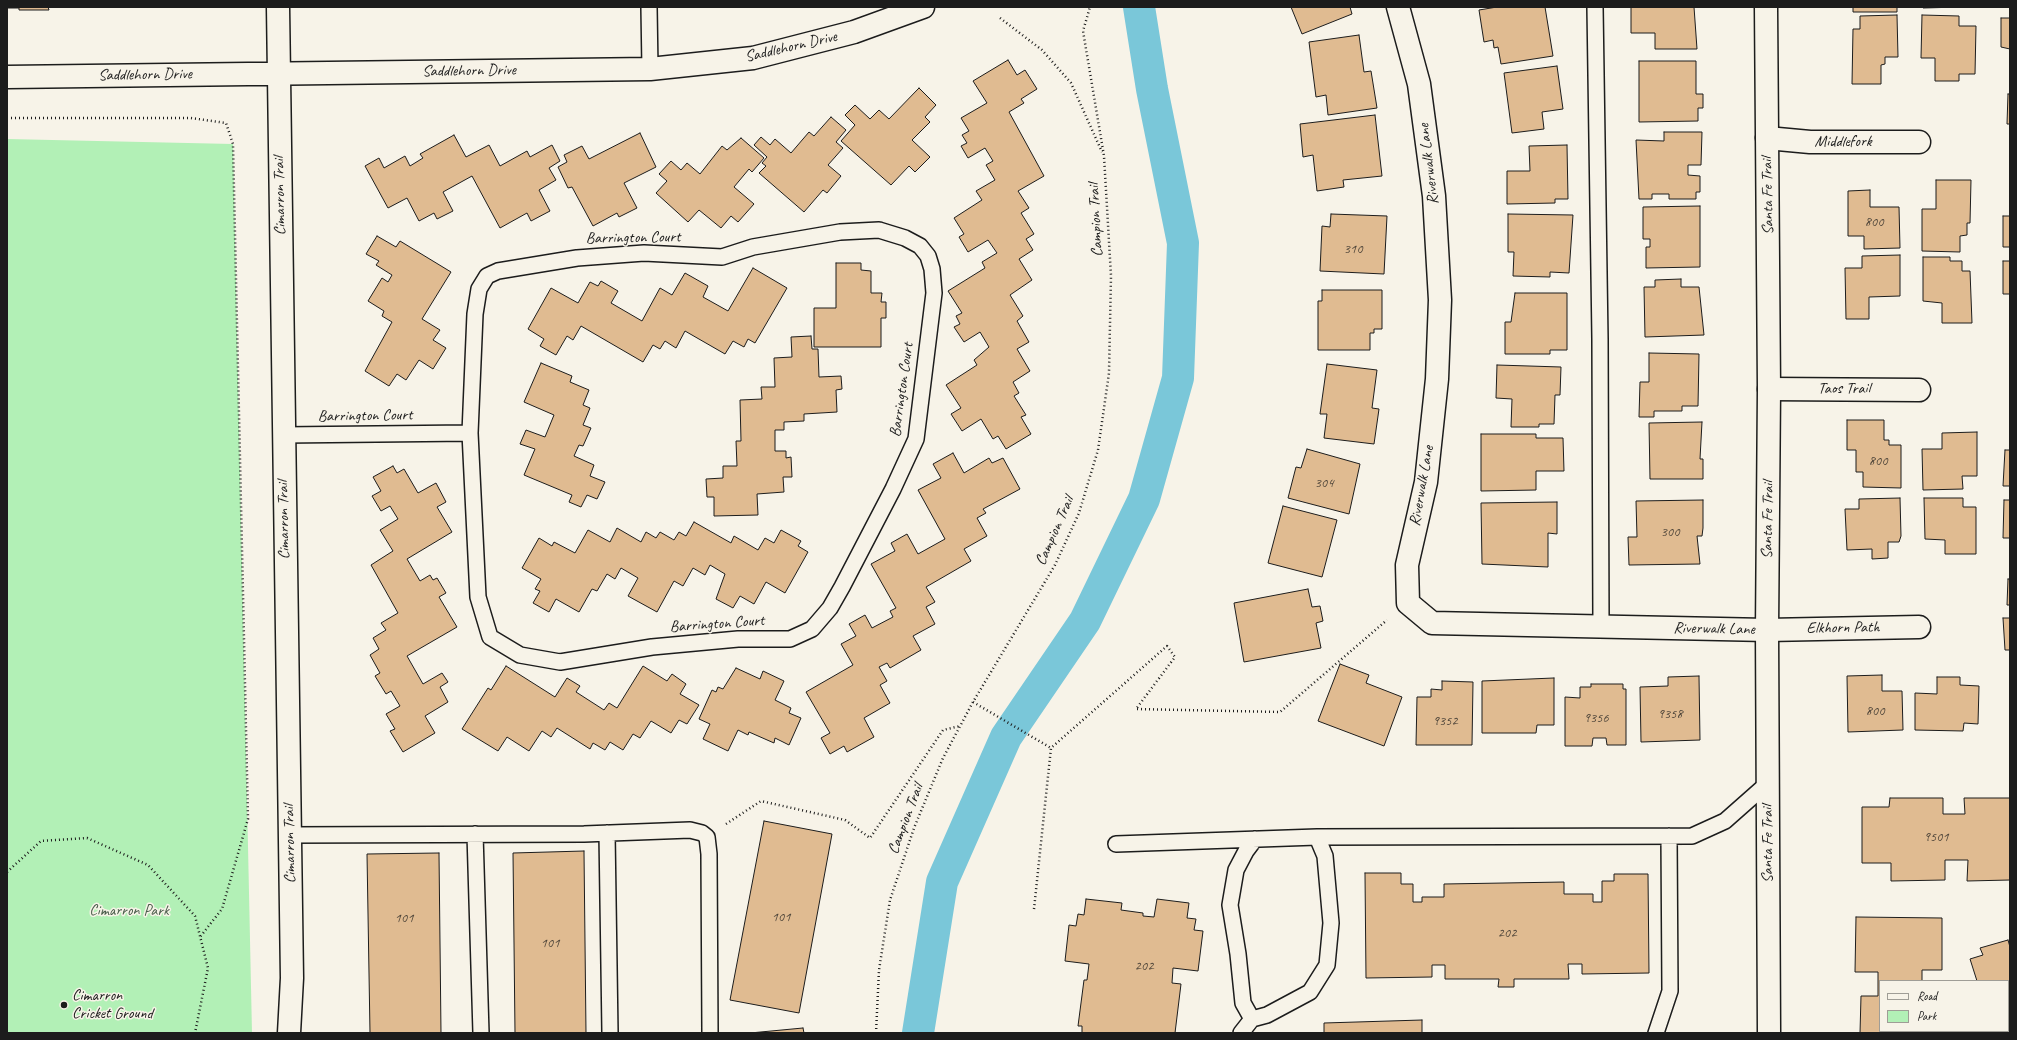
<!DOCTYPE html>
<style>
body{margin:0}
#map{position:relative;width:2017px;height:1040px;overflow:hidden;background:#f7f3e8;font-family:Caveat,sans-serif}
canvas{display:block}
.frame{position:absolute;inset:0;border:8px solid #1c1c1c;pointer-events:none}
.legend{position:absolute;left:1879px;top:980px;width:130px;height:52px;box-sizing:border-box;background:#f7f3e8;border:1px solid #9f9d96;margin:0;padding:5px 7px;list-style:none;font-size:12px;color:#1c1c1c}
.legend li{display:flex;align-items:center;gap:8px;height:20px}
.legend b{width:20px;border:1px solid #9f9d96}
</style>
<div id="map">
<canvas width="2017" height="1040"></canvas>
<div class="frame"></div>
<ul class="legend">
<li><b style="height:5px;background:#f7f3e8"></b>Road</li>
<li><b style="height:11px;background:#b2f0b6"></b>Park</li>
</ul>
</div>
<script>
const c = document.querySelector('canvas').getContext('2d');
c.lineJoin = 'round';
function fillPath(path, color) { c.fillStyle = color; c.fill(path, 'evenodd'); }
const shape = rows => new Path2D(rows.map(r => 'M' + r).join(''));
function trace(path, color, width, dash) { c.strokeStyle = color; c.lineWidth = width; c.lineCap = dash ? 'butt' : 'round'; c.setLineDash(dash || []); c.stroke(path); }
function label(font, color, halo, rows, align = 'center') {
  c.font = font + ' Caveat,sans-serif'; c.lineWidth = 3; c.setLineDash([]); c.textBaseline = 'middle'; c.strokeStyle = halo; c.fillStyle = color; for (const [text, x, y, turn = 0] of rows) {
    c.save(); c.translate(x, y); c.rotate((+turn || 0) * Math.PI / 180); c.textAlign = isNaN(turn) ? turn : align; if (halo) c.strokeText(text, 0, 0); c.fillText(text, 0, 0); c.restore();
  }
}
const green = shape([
 [7,139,233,144,252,1033,7,1033]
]);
const canal = shape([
 [918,1033,942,882,1006,737,1085,621,1144,499,1178,378,1183,243,1152,89,1139,7]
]);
const building = shape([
 [7,7,48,7,49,10,19,10,19,8,7,8,7,7],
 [1291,7,1350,7,1352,14,1302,34,1291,7],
 [1497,7,1545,7,1553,56,1501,64,1498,47,1494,48,1493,40,1484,42,1479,10,1497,7],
 [1631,7,1694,7,1697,49,1655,49,1655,33,1631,33,1631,7],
 [1853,7,1897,7,1897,12,1853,12,1853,7],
 [1923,7,1960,7,1923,8,1923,7],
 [1897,15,1898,57,1885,57,1885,64,1881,65,1881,84,1852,84,1853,29,1860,29,1860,16,1897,15],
 [1922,15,1959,16,1959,26,1976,26,1975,74,1959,74,1959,81,1935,81,1935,58,1921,58,1922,15],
 [2001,18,2010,18,2010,49,2001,47,2001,18],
 [1359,35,1364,72,1371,71,1377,108,1328,115,1326,95,1316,97,1309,42,1359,35],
 [1008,60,1017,75,1025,70,1037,89,1021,99,1024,103,1009,112,1044,176,1018,191,1029,208,1021,213,1034,234,1026,239,1033,250,1019,259,1032,280,1010,295,1023,316,1017,321,1029,342,1017,349,1030,371,1013,382,1019,393,1014,396,1026,415,1021,417,1031,434,1006,449,998,436,993,439,981,419,962,431,951,414,961,408,946,385,977,365,974,360,989,347,980,332,964,342,954,327,960,324,956,316,962,313,948,291,985,268,982,262,997,253,988,240,968,252,959,237,964,234,954,218,982,200,976,191,995,180,986,165,993,161,985,148,968,158,961,146,967,143,962,135,969,131,961,118,987,103,973,81,1008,60],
 [1639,61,1696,61,1696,94,1703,94,1703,108,1698,108,1698,121,1639,122,1639,61],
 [1557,66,1563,109,1542,112,1544,129,1512,133,1504,73,1557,66],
 [919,88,936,105,925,117,930,122,912,140,930,157,915,172,909,166,891,185,841,141,855,125,845,115,855,105,870,119,879,110,889,119,919,88],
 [2008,94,2010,94,2010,124,2007,124,2008,94],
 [1375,115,1382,176,1343,180,1344,187,1317,191,1313,155,1303,157,1300,124,1375,115],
 [831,117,846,130,836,142,843,148,828,165,841,176,827,193,823,190,804,212,759,173,766,166,762,163,767,157,754,145,761,137,770,145,775,139,791,153,809,132,814,136,831,117],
 [1664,132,1702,132,1701,165,1688,165,1688,175,1700,176,1700,192,1696,192,1696,199,1669,199,1669,194,1652,194,1652,199,1639,199,1636,140,1664,141,1664,132],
 [640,133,656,167,624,183,637,208,619,217,617,213,593,226,572,187,568,188,558,167,567,162,564,155,582,146,589,159,640,133],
 [454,135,466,157,489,145,500,166,527,151,530,157,552,145,560,161,549,168,556,180,539,190,550,211,531,221,527,213,500,228,472,176,443,192,453,211,437,219,434,213,419,221,407,198,388,208,365,166,379,158,384,168,405,156,410,166,423,158,420,154,454,135],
 [741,138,764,158,752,172,749,169,734,187,754,204,738,222,731,216,721,228,699,210,688,222,656,193,667,181,659,174,671,161,681,170,687,163,700,174,722,146,727,150,741,138],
 [1567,145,1568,199,1555,199,1555,203,1507,204,1507,171,1530,171,1529,146,1567,145],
 [1936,180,1971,180,1970,223,1967,223,1967,235,1960,236,1960,252,1922,251,1922,209,1936,209,1936,180],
 [1870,190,1870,207,1899,207,1900,248,1864,249,1864,236,1848,236,1848,191,1870,190],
 [1700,206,1700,267,1646,268,1646,247,1650,247,1650,239,1643,239,1643,207,1700,206],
 [1331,214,1387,216,1384,274,1320,271,1322,226,1330,227,1331,214],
 [1508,214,1573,215,1569,273,1550,272,1550,277,1513,276,1514,252,1508,252,1508,214],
 [2003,216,2010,216,2010,247,2003,247,2003,216],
 [377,236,396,247,400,241,451,272,422,319,440,330,433,340,446,348,433,369,419,360,406,380,397,374,389,386,365,371,392,322,382,316,384,311,368,301,382,278,388,282,392,275,376,265,379,261,366,254,377,236],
 [1900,255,1900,296,1869,297,1869,319,1846,319,1845,268,1862,268,1862,256,1900,255],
 [1923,257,1950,257,1950,261,1962,261,1962,271,1970,271,1972,323,1942,323,1942,303,1923,301,1923,257],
 [2003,261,2010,261,2010,294,2003,294,2003,261],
 [836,263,861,263,861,270,871,271,871,293,882,293,881,302,886,302,886,318,881,318,881,347,814,347,814,308,836,308,836,263],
 [753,268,787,288,755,343,748,339,744,347,733,341,725,354,685,331,676,348,665,341,660,349,653,345,643,362,581,326,573,340,567,336,556,355,540,346,544,339,528,329,551,288,578,303,590,282,598,286,601,281,618,291,611,303,642,321,660,288,672,295,685,273,708,286,703,297,728,311,753,268],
 [1681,279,1681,287,1699,287,1704,335,1645,337,1644,287,1655,287,1655,280,1681,279],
 [1322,290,1382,290,1382,329,1374,329,1374,333,1370,333,1370,350,1318,350,1318,301,1322,301,1322,290],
 [1515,293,1567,293,1567,350,1550,350,1550,354,1505,354,1505,322,1511,322,1515,293],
 [811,336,812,349,818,349,819,377,841,376,842,389,836,390,837,412,804,414,804,421,784,422,784,430,775,430,775,451,786,451,786,458,791,457,792,477,783,477,784,492,757,494,758,515,714,516,714,497,707,497,706,479,723,478,723,466,737,466,736,441,741,441,740,400,762,399,761,387,775,387,774,358,792,357,791,337,811,336],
 [1649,353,1699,354,1698,406,1682,406,1682,411,1654,411,1654,417,1639,417,1640,382,1649,382,1649,353],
 [541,363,572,376,570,382,589,390,583,405,590,408,583,425,591,428,583,446,579,445,574,456,594,465,590,476,605,482,597,499,587,495,581,507,569,502,572,495,524,475,535,449,520,444,526,430,545,437,554,415,524,402,541,363],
 [1327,364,1377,370,1372,408,1379,409,1374,444,1324,438,1327,414,1320,414,1327,364],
 [1497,365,1561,367,1560,395,1555,395,1554,424,1539,424,1539,427,1511,427,1512,399,1496,398,1497,365],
 [1847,420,1884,420,1884,440,1889,440,1889,445,1901,445,1901,488,1863,487,1863,472,1856,472,1856,450,1847,450,1847,420],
 [1702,422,1700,459,1703,459,1703,479,1650,479,1649,423,1702,422],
 [1977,432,1977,476,1962,476,1963,489,1923,490,1922,449,1942,449,1942,433,1977,432],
 [1481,434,1536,434,1536,438,1563,438,1564,471,1536,471,1536,490,1481,491,1481,434],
 [1307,449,1360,464,1349,514,1288,498,1296,467,1301,468,1307,449],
 [2005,450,2010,450,2010,486,2003,486,2005,450],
 [953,453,964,473,989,458,992,463,1003,458,1020,489,983,509,986,513,977,518,987,536,964,549,971,561,926,587,935,602,926,607,935,624,913,636,921,650,890,668,887,663,879,667,887,681,880,685,890,703,864,718,874,737,847,752,844,746,830,754,821,738,830,733,806,692,853,665,841,644,856,636,849,624,865,615,872,628,893,617,890,611,896,608,871,564,895,551,891,543,907,534,918,554,945,539,918,490,941,478,933,464,953,453],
 [393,466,397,473,404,469,418,493,436,483,446,502,437,507,452,532,407,559,420,581,430,575,433,580,437,578,446,593,439,597,457,627,407,656,423,684,442,673,448,682,440,687,448,702,425,716,435,733,403,752,390,731,395,729,386,714,400,706,391,691,386,694,375,676,380,673,370,655,379,649,373,638,386,630,381,623,398,613,371,565,393,551,380,530,398,519,390,506,381,511,372,496,381,491,373,477,393,466],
 [1900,498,1901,536,1899,542,1888,542,1888,558,1872,559,1872,549,1847,550,1845,509,1859,509,1859,499,1900,498],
 [1924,498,1963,498,1963,507,1976,507,1976,554,1945,554,1945,540,1925,539,1924,498],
 [1703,500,1703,528,1702,536,1697,536,1700,564,1629,565,1628,537,1637,537,1636,501,1703,500],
 [2004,500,2010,500,2010,538,2003,538,2004,500],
 [1557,502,1557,534,1548,533,1548,567,1482,564,1481,503,1557,502],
 [1283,506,1337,520,1322,577,1268,563,1283,506],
 [694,522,731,543,734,536,758,550,765,538,774,543,781,530,801,541,798,546,808,552,785,593,766,582,754,604,740,596,733,608,716,599,725,574,710,565,705,575,693,568,683,586,674,581,657,612,628,596,638,578,621,568,615,579,607,574,597,591,592,589,579,612,556,599,549,612,533,603,540,591,535,589,541,579,522,568,539,538,552,546,554,542,575,553,588,530,610,542,617,528,641,542,646,532,656,538,660,532,674,540,679,532,686,536,694,522],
 [2008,579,2010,579,2010,605,2007,605,2008,579],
 [1308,589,1312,607,1320,606,1323,621,1316,623,1321,648,1244,662,1234,603,1308,589],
 [2003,618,2010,618,2010,650,2005,650,2003,618],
 [1340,664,1369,675,1366,683,1402,697,1384,746,1318,721,1340,664],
 [506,666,555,697,567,678,580,686,576,692,604,710,609,703,617,708,643,666,667,681,672,674,686,684,680,694,699,705,687,724,679,720,671,733,651,721,640,738,633,734,623,750,610,742,605,750,593,743,590,749,557,728,551,737,542,731,529,751,507,737,498,751,462,729,488,688,491,690,506,666],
 [736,668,760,679,763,671,784,681,775,700,791,708,789,713,801,718,789,745,775,738,774,743,749,732,748,735,738,730,728,751,703,739,710,724,699,719,712,690,716,692,718,687,723,689,736,668],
 [1882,675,1882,691,1902,691,1903,730,1848,732,1847,676,1882,675],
 [1699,676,1700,740,1641,742,1640,687,1668,686,1668,677,1699,676],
 [1937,677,1960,677,1960,685,1979,686,1978,724,1964,723,1963,731,1915,730,1915,693,1937,694,1937,677],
 [1554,678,1554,725,1537,725,1536,733,1482,733,1482,681,1554,678],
 [1442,681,1473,682,1472,745,1416,745,1417,697,1431,697,1431,689,1442,690,1442,681],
 [1591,684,1623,684,1623,689,1626,689,1626,745,1607,745,1606,738,1593,738,1592,746,1565,746,1565,697,1580,698,1580,687,1591,687,1591,684],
 [1890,798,1943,798,1943,814,1965,814,1964,798,2010,798,2010,880,1967,881,1968,860,1945,860,1945,880,1891,881,1891,863,1862,863,1862,807,1889,807,1890,798],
 [764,821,832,834,799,1013,730,1000,764,821],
 [584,851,586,1033,515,1033,513,853,584,851],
 [439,853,441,1033,370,1033,367,854,439,853],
 [1365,873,1401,873,1401,884,1413,884,1413,902,1422,902,1422,897,1444,897,1444,884,1564,882,1564,894,1593,894,1593,902,1602,902,1602,881,1614,881,1614,874,1648,874,1649,973,1582,974,1582,964,1568,964,1569,979,1514,979,1514,987,1498,987,1499,979,1445,979,1445,965,1432,965,1432,977,1366,978,1365,873],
 [1086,899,1122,903,1121,910,1143,913,1143,916,1154,917,1157,899,1189,903,1187,918,1196,919,1194,930,1203,931,1198,971,1173,968,1172,983,1181,984,1175,1033,1082,1033,1082,1026,1078,1026,1084,980,1087,980,1089,964,1065,961,1069,925,1076,926,1078,914,1084,915,1086,899],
 [1856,917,1942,918,1942,970,1922,970,1922,981,1880,981,1880,1031,1944,1031,1944,1033,1860,1033,1861,996,1878,996,1878,972,1855,972,1856,917],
 [2008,940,2010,947,2010,1029,2008,1030,2008,981,1977,981,1970,959,1983,955,1980,948,2008,940],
 [1422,1020,1422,1033,1324,1033,1324,1023,1422,1020],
 [803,1028,804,1033,750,1033,803,1028]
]);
const path = shape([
 [1000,18,1042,50,1071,83,1102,152],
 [7,118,191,118,226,123,233,144,248,819,222,909,200,937],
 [973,702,1051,748],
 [726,824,761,801,845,820,870,838,943,730,960,726],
 [7,872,41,841,87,838,148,865,195,916,208,968,195,1033],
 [1034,909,1051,748,1167,646,1175,657,1136,709,1280,712,1387,620],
 [876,1033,879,970,890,900,914,828,943,758,973,702,1055,565,1079,513,1098,450,1109,373,1111,276,1104,156,1083,31,1090,7]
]);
const service = shape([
 [649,7,650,69],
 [1595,7,1600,339,1601,627],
 [879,230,905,238,920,246,928,256,932,269,934,293,916,439,893,489,842,587,830,608,812,629,790,639,738,639,652,647,560,662,520,655,490,637,478,597,470,433,475,314,479,289,487,276,498,271,577,258,644,253,722,257,753,247,840,232,879,230],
 [283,435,470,433],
 [607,833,610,1033],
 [475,834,481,1033],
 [289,835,584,834,690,830,702,833,707,837,709,854,710,1033],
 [1116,844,1317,837,1692,836,1725,821,1768,783],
 [1252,1019,1267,1015,1310,992,1327,965,1331,923,1325,856,1317,837],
 [1241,1033,1252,1019,1243,1003,1238,954,1230,905,1236,870,1246,851,1255,839],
 [1656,1033,1670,991,1669,836]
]);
const minor = shape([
 [1398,7,1419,84,1434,196,1440,300,1437,379,1426,482,1407,565,1408,603,1432,623,1767,630,1919,627],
 [1767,138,1810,142,1919,142],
 [1769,389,1919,390]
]);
const tertiary = shape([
 [278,7,292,978,289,1033],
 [1766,7,1769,389,1767,630,1769,1033],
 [7,77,650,69,753,58,854,32,923,7]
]);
const markers = [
 [64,1005,4,"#1c1c1c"]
];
const numberNames = [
 ["800",1874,222],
 ["310",1353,249],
 ["800",1878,461],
 ["304",1324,483],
 ["300",1670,532],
 ["800",1875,711],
 ["9358",1670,714],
 ["9356",1596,718],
 ["9352",1445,721],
 ["9501",1936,837],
 ["101",781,917],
 ["101",404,918],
 ["202",1507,933],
 ["101",550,943],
 ["202",1144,966]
];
const streetNames = [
 ["Saddlehorn Drive",791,47,-13],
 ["Saddlehorn Drive",469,71,-1],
 ["Saddlehorn Drive",145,75,-1],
 ["Middlefork",1843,142],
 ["Riverwalk Lane",1429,164,-97],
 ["Cimarron Trail",280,196,-91],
 ["Santa Fe Trail",1768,196,-91],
 ["Campion Trail",1096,220,-93],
 ["Barrington Court",633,238,-1],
 ["Taos Trail",1844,389],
 ["Barrington Court",902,390,-82],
 ["Barrington Court",365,416,-1],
 ["Riverwalk Lane",1422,486,-80],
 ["Cimarron Trail",284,520,-91],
 ["Santa Fe Trail",1768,520,-89],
 ["Campion Trail",1055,531,-66],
 ["Barrington Court",717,624,-4],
 ["Elkhorn Path",1843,628,-1],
 ["Riverwalk Lane",1714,629,1],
 ["Campion Trail",906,819,-69],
 ["Cimarron Trail",290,844,-91],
 ["Santa Fe Trail",1768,844,-90]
];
const parkNames = [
 ["Cimarron Park",129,911]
];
const poiNames = [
 ["Cimarron",72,996],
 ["Cricket Ground",72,1014]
];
fillPath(green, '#b2f0b6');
trace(canal, '#7ac7d9', 32);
fillPath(building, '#e0bb91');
trace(building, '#1c1c1c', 1);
trace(service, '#1c1c1c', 18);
trace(minor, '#1c1c1c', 25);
trace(tertiary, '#1c1c1c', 25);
trace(path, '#1c1c1c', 2.5, [1, 3]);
trace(service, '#f7f3e8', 15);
trace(minor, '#f7f3e8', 22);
trace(tertiary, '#f7f3e8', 22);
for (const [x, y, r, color] of markers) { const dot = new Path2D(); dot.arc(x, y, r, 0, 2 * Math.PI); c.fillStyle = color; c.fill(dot); trace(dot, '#f7f3e8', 1.5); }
label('14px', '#4d4439', null, numberNames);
label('16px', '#1c1c1c', '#f7f3e8', streetNames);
label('16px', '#495c4a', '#f7f3e8', parkNames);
label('16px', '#1c1c1c', '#f7f3e8', poiNames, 'left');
</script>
